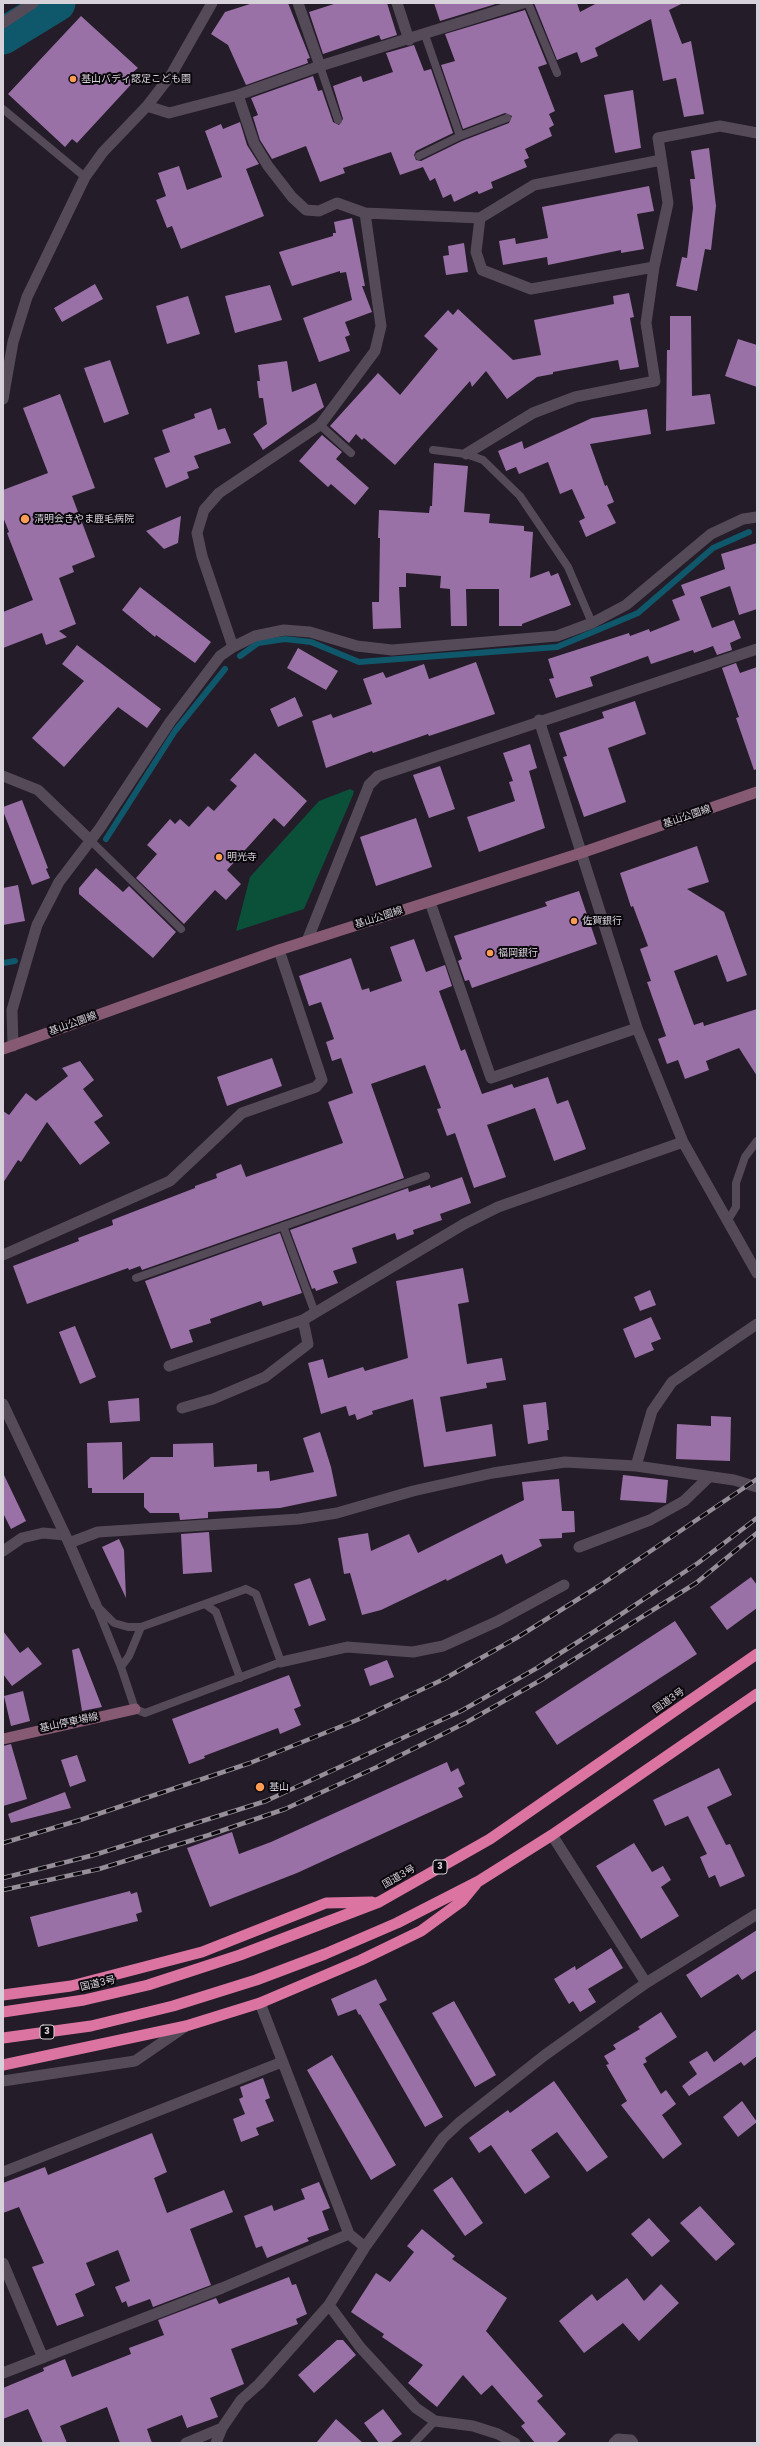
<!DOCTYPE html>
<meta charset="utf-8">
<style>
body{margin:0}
#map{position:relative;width:760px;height:2446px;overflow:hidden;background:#241c28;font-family:Poppins,sans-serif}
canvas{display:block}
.frame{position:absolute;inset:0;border:4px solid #d7d1da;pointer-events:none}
</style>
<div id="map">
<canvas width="760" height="2446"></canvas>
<div class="frame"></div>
</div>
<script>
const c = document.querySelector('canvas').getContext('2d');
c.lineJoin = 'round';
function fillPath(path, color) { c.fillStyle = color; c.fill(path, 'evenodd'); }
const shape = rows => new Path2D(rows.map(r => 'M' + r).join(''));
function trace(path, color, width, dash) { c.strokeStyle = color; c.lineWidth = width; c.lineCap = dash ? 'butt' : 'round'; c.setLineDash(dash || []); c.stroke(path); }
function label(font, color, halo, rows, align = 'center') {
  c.font = font + ' Poppins,"Noto Sans JP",sans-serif'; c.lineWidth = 4; c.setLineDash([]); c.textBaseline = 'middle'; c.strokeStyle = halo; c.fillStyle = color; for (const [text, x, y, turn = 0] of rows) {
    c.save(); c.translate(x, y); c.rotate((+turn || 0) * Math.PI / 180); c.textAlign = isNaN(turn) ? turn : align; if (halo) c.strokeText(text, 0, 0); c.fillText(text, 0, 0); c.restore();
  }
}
const green = shape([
 [350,789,354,791,353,795,304,909,236,931,250,877,319,801]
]);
const stream = shape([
 [240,656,258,643,285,639,311,642,359,662,557,647,638,613,713,548,749,532],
 [106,839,175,731,225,669],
 [3,963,15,961]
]);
const river = shape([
 [3,36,57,3]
]);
const building = shape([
 [253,3,288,3,310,58,307,59,308,63,246,85,228,45,211,34,225,12],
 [337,3,387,3,397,35,381,40,379,35,323,54,309,12],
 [434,3,499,3,440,21],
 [534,3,577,3,580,12,597,3,683,3,669,10,682,44,691,41,704,114,684,117,676,78,663,81,651,19,595,48,598,56,581,63,577,52,557,60],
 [525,10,547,64,538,67,555,111,549,114,554,125,549,128,552,136,525,149,529,158,524,160,527,167,491,182,493,188,479,194,477,191,454,202,451,194,443,198,435,178,430,181,423,167,400,175,391,152,343,168,345,173,320,182,306,146,272,159,260,140,253,117,258,115,251,98,313,76,318,91,322,90,333,122,339,125,343,119,333,86,361,76,363,82,393,72,386,53,414,45,424,71,431,69,453,133,416,151,414,155,416,160,421,161,462,141,509,123,512,116,505,113,463,129,441,65,455,61,445,34],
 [81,16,138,68,132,73,137,78,77,143,72,139,65,147,8,94],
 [633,90,641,148,615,153,604,95],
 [240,122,247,145,259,164,246,169,264,216,181,249,172,226,167,228,156,200,166,196,158,173,179,166,187,190,222,177,205,131,221,124,223,129],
 [709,148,716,206,711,250,705,249,697,291,676,286,682,257,687,258,693,208,690,179,695,179,691,151],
 [649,186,654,211,637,214,644,249,621,253,621,250,548,265,547,257,503,265,499,241,515,238,516,244,548,238,542,207],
 [352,218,365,286,362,286,372,312,345,322,350,335,345,337,350,351,319,362,303,318,352,300,346,272,340,273,340,271,292,286,279,252,333,236,333,233,336,233,334,222],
 [464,243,468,272,446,275,443,256,449,255,448,246],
 [95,284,103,299,62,322,54,308],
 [270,285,282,320,235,333,225,296],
 [629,293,634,317,630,318,639,367,620,370,618,360,553,372,553,374,537,377,507,399,486,371,472,387,470,381,395,465,364,438,362,440,356,434,349,443,330,426,378,373,400,395,438,349,424,336,448,310,453,315,458,309,513,360,541,355,534,320,614,304,613,296],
 [188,296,200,334,167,344,156,306],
 [670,316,691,316,692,396,710,394,715,424,666,431,667,350,670,350],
 [738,339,757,345,757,387,725,376],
 [110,360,129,414,104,423,84,368],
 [287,361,292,392,316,383,324,407,263,450,253,434,267,424,263,398,259,398,257,381,260,381,258,365],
 [60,394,95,488,72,496,95,557,72,566,74,572,59,578,76,624,59,631,67,637,46,645,42,633,3,648,3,612,33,600,7,533,9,532,3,517,3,490,48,473,23,408],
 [211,408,218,430,225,428,231,443,194,456,199,468,187,472,189,478,166,488,154,458,170,452,162,430,195,418,194,414],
 [647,409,651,434,590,444,605,486,607,485,614,502,607,505,616,523,586,537,579,521,585,518,572,489,560,494,548,462,519,474,516,467,506,471,498,451,522,441,524,449,592,418],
 [322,435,342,452,336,459,369,488,355,505,331,484,328,487,299,461],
 [434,463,468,466,464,512,490,514,489,523,524,526,524,531,533,532,530,578,549,571,551,576,558,573,571,605,522,624,522,626,499,626,499,589,466,589,467,626,451,626,450,589,440,588,441,576,406,573,406,587,399,587,401,628,373,629,372,602,379,602,380,538,378,538,379,510,429,513,430,506,432,506],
 [181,516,178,543,164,549,146,531],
 [757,543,757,609,739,615,730,586,700,597,712,628,734,620,741,638,730,643,732,650,717,655,713,646,694,653,693,650,651,664,648,656,590,677,593,686,556,698,549,679,554,678,548,659,629,633,630,636,649,629,650,632,680,620,672,600,685,595,681,585,725,569,721,554],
 [140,587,211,642,195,663,156,635,155,637,122,610],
 [77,645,161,709,147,728,118,707,64,767,32,738,84,681,62,664],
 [298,648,338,671,326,690,287,668],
 [476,662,495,714,429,736,428,734,373,753,372,751,326,768,312,721,331,714,333,718,372,704,363,679,383,672,386,678,424,664,429,679],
 [736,663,740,673,757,667,757,769,754,770,736,718,739,717,722,668],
 [295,697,303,716,278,727,270,709],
 [635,701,646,734,608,748,626,802,584,817,563,757,567,756,559,733,604,718,602,712],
 [530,744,537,768,529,771,545,828,479,852,467,817,515,801,509,782,513,781,503,753],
 [255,753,307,801,284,827,274,818,227,870,241,884,226,900,215,890,184,924,136,878,157,854,147,845,170,819,175,824,180,819,189,827,208,806,214,811,237,786,230,780],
 [440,766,455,809,429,818,413,775],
 [22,800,48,868,46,869,50,878,32,885,3,811,3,807],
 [416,818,432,867,376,886,360,837],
 [697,846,709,882,687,889,724,912,747,975,727,982,717,955,674,971,694,1025,703,1022,704,1026,757,1009,757,1076,739,1048,706,1061,709,1070,685,1079,678,1060,667,1064,658,1039,666,1036,647,982,651,981,640,949,648,946,633,906,631,907,620,873],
 [96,868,123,892,129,886,176,932,153,958,79,894,79,888],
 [18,885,25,921,3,925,3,888],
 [579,891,597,944,472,988,469,980,465,981,458,961,462,959,454,936,547,906,545,902],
 [414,939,426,972,445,965,452,986,439,991,461,1051,465,1049,482,1094,512,1084,514,1088,548,1077,557,1104,568,1100,586,1149,554,1161,535,1108,487,1125,506,1177,474,1188,455,1133,447,1136,437,1109,441,1108,425,1065,371,1084,404,1178,142,1270,140,1266,129,1270,128,1268,27,1304,13,1266,79,1241,78,1238,113,1225,112,1220,195,1188,195,1186,217,1178,216,1174,241,1164,246,1177,343,1143,328,1102,353,1093,341,1058,332,1061,326,1042,334,1039,321,1002,309,1006,299,976,351,958,362,990,369,988,370,992,402,981,390,947],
 [272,1058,282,1086,227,1106,217,1077],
 [80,1061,94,1080,83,1089,103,1116,94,1122,110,1143,80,1165,47,1122,21,1162,18,1160,3,1183,3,1111,9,1115,26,1093,36,1101,68,1076,62,1068],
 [462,1177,471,1203,440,1214,442,1220,413,1230,414,1234,397,1240,395,1233,352,1248,357,1263,333,1271,338,1283,316,1291,315,1288,312,1289,290,1230,408,1188,409,1192,430,1185,431,1188],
 [280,1233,302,1293,263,1306,261,1301,210,1319,211,1323,189,1330,193,1342,171,1349,145,1281],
 [463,1268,469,1302,458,1304,467,1364,502,1358,506,1380,486,1383,487,1388,440,1397,446,1432,492,1424,496,1456,424,1467,413,1399,372,1411,373,1414,357,1420,355,1414,349,1416,346,1406,321,1414,308,1363,323,1359,328,1378,363,1367,365,1371,408,1358,396,1281],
 [650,1290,656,1305,640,1311,634,1297],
 [651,1317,661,1339,651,1343,654,1350,635,1358,623,1329],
 [75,1326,96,1377,80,1384,59,1332],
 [139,1398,140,1421,110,1423,108,1401],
 [546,1402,549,1430,547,1430,548,1440,528,1444,523,1405],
 [711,1416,731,1417,730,1461,676,1459,677,1424,711,1426],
 [320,1432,331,1467,337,1496,280,1508,208,1512,208,1518,180,1520,179,1513,150,1513,144,1507,144,1493,92,1493,92,1488,88,1488,87,1443,122,1442,123,1480,151,1457,173,1457,173,1444,213,1443,214,1467,257,1464,257,1472,269,1471,270,1481,314,1472,303,1438],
 [3,1473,26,1521,11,1529,3,1513],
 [623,1475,668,1480,666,1503,620,1500],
 [559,1479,562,1511,574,1511,575,1532,562,1533,562,1538,539,1539,542,1546,506,1564,502,1554,447,1581,446,1579,381,1610,362,1615,350,1573,344,1574,338,1538,368,1533,371,1551,409,1534,418,1553,524,1500,522,1482],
 [209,1532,212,1572,183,1574,181,1534],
 [119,1539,124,1550,126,1598,102,1547],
 [751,1577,757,1585,757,1608,727,1630,710,1607],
 [310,1578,326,1620,309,1626,294,1584],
 [675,1621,697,1654,557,1745,535,1712],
 [3,1631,20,1653,28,1647,42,1664,12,1686,3,1674],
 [79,1648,102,1707,82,1711,72,1650],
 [387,1660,394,1677,370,1686,364,1669],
 [289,1675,301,1706,294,1709,301,1725,280,1734,278,1728,204,1756,205,1758,189,1764,172,1719],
 [23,1691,30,1721,11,1726,4,1696],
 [11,1744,27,1799,3,1806,3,1746],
 [77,1755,86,1781,70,1787,61,1760],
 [447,1762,451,1772,458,1768,465,1784,458,1788,463,1797,297,1873,210,1907,187,1848,232,1832,239,1854,271,1842],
 [719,1768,732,1795,707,1807,726,1845,730,1844,745,1876,720,1887,715,1875,709,1878,700,1857,707,1854,688,1816,665,1826,653,1800],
 [65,1792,71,1808,11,1823,8,1814],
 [634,1843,652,1872,663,1866,671,1880,661,1887,679,1916,641,1939,596,1866],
 [130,1891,131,1894,137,1892,142,1912,136,1914,138,1921,38,1947,30,1917],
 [757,1930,757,1970,742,1980,738,1974,701,1998,686,1975],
 [611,1948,623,1968,588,1989,596,2002,580,2012,573,2001,569,2004,554,1979,575,1966,576,1970],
 [376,1979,387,2000,379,2004,443,2117,425,2127,360,2014,359,2015,356,2009,338,2016,331,1999],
 [454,2001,496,2075,475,2087,432,2013],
 [661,2012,677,2037,645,2058,647,2062,643,2064,661,2094,666,2090,676,2104,662,2115,682,2144,663,2159,621,2105,627,2101,606,2065,609,2064,604,2056,616,2049,613,2045,640,2029,638,2027],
 [757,2029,757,2056,744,2066,741,2062,689,2096,682,2086,697,2074,689,2062,707,2051,714,2062],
 [332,2055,396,2165,371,2180,307,2070],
 [263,2078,270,2098,265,2100,274,2121,256,2128,259,2135,241,2142,233,2119,245,2114,239,2099,243,2097,240,2087],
 [554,2081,608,2157,587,2172,557,2132,531,2150,550,2177,525,2194,491,2145,479,2153,469,2138,508,2110,510,2113],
 [742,2101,757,2122,738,2137,723,2117],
 [152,2133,167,2172,154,2178,167,2213,224,2190,233,2212,190,2229,211,2285,153,2307,150,2299,128,2307,126,2301,122,2303,115,2287,130,2281,118,2250,86,2263,95,2285,75,2294,84,2316,57,2326,32,2267,44,2263,19,2207,3,2213,3,2183,45,2167,48,2175],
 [452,2177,483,2223,465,2236,433,2190],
 [319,2182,330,2208,322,2211,329,2230,307,2238,309,2241,267,2258,262,2246,256,2248,244,2216,272,2205,274,2211,305,2199,301,2189],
 [700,2206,735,2244,716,2261,680,2223],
 [649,2218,670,2241,652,2257,631,2234],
 [422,2229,455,2256,452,2259,507,2298,486,2331,543,2396,537,2401,566,2434,556,2443,535,2443,521,2426,525,2423,492,2385,481,2395,463,2375,437,2407,408,2383,423,2365,382,2337,384,2334,351,2312,376,2273,390,2282,414,2252,407,2246],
 [289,2277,292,2285,296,2284,307,2314,296,2319,298,2324,231,2349,244,2384,210,2398,218,2417,187,2428,182,2415,147,2429,152,2443,120,2443,107,2407,60,2426,67,2443,43,2443,28,2409,3,2419,3,2388,44,2371,43,2368,65,2359,72,2377,131,2354,129,2348,164,2335,158,2320,216,2298,219,2304],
 [627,2278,644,2301,661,2284,679,2303,639,2341,623,2323,584,2353,559,2321,592,2294,597,2301],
 [337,2340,343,2340,356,2355,314,2393,298,2375],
 [383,2409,402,2434,390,2443,379,2443,364,2423],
 [336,2419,363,2443,316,2443]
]);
const service = shape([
 [528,3,557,73],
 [320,66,338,120],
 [3,109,85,177],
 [460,136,507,118],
 [419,156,460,136,425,35],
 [320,425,351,453],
 [433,450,466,454,483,460,520,496,568,567,592,623],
 [90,840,181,929],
 [728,1220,736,1207,736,1183,745,1157,757,1141],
 [283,1226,315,1313],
 [136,1278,426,1176],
 [246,1589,256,1594,281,1662,145,1713,135,1709,121,1667,96,1605,114,1623,128,1627,141,1627,246,1589],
 [205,1604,216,1612,240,1678],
 [121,1667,129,1656,141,1627],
 [414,2443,435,2421]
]);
const minor = shape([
 [298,3,320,66],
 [397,3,409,40],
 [3,23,33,3],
 [238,95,254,143,268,166,292,197,306,210,319,211,337,203,365,213,480,218,534,185,661,160],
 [147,106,169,113,238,95,320,66,523,3],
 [480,218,476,252,482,270,531,289,654,267],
 [3,399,13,342,27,297,85,177,103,152,147,106,171,75,212,3],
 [466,454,533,413,575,397,655,381,646,323,654,267,668,203,658,138,720,126,757,133],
 [233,647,202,556,197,533,204,510,219,493,320,425,375,351,381,326,365,213],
 [539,720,637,1028,683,1142,757,1273],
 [3,776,38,790,90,840],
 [430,902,491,1078,637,1028],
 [307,941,369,785,378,776,757,649],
 [13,1046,12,1010,37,925,59,882,100,828,170,722,220,656,233,647,255,636,284,630,310,632,357,646,392,650,557,636,592,623,626,605,711,534,743,519,757,517],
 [3,1255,170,1181,242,1113,316,1087,322,1080,279,950],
 [169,1366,303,1320,464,1224,498,1207,683,1142],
 [182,1408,213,1399,265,1377,308,1344,303,1320],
 [636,1466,652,1411,672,1382,757,1324],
 [69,1543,98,1532,299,1519,337,1513,413,1491,493,1473,565,1462,636,1466,734,1480,757,1487],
 [579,1547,650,1520,684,1501,709,1477],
 [3,1551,22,1538,43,1533,65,1535],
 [281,1662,347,1647,413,1652,443,1646,498,1621,564,1585],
 [552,1835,646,1983],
 [260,2003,349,2234,365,2247],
 [3,2081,135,2061,186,2026],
 [3,2172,282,2062],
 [3,2263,43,2358],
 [329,2305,360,2347,416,2408,435,2421,473,2426,498,2434,515,2443],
 [3,2373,222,2288,349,2234],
 [186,2443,222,2428],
 [216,2443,222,2428,241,2400,259,2384,329,2305,365,2247,443,2138,460,2122,545,2055,646,1983,757,1914],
 [614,2443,618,2439,631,2440,633,2443]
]);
const tertiary = shape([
 [3,1404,69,1543,96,1605]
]);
const secondary = shape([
 [3,1049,279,950,581,853,757,792],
 [3,1739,135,1709]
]);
const trunk = shape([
 [3,1995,71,1986,202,1952,326,1903,372,1902],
 [3,2012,84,2000,148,1985,240,1955,379,1902,490,1839,757,1654],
 [3,2038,91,2026,173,2006,256,1980,325,1954,397,1923,479,1881,552,1835,757,1694],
 [3,2065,186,2026,260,2003,361,1960,421,1931,462,1901,476,1884]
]);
const rail = shape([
 [3,1843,80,1820,250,1763,357,1720,444,1679,518,1637,599,1586,757,1479],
 [3,1878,94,1855,266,1801,461,1711,537,1668,617,1617,698,1563,757,1518],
 [3,1890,99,1869,209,1835,285,1809,377,1767,467,1722,541,1680,696,1583,757,1533]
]);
const markers = [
 [73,79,4,"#fd9c55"],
 [25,519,5,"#fd9c55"],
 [219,857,4,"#fd9c55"],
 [574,921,4,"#fd9c55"],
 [490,953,4,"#fd9c55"],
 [260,1787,5,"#fd9c55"]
];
const shields = [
 [440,1867,14],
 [47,2032,14]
];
const shieldNames = [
 ["3",440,1867],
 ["3",47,2032]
];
const poiNames = [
 ["基山バディ認定こども園",81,79],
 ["清明会きやま鹿毛病院",34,519],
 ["明光寺",227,857],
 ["佐賀銀行",582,921],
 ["福岡銀行",498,953],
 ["基山",269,1787]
];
const streetNames = [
 ["基山公園線",687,817,-19],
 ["基山公園線",379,918,-18],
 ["基山公園線",73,1024,-20],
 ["国道3号",669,1701,-35],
 ["基山停車場線",69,1723,-12],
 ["国道3号",399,1877,-30],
 ["国道3号",98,1984,-13]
];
fillPath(green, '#0b5039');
trace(stream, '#0f576a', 6);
trace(river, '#0f576a', 37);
fillPath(building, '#9a71a6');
trace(service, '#544a58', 8);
trace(minor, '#544a58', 11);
trace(tertiary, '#544a58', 11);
trace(secondary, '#875a73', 11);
trace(trunk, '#db74a1', 11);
trace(rail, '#968f99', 4.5);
trace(rail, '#0b080d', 3, [9]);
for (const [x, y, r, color] of markers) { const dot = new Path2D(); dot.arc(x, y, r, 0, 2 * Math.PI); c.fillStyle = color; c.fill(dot); trace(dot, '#0b080d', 1.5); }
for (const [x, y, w] of shields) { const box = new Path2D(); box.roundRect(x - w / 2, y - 7, w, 14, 3); c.fillStyle = '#0b080d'; c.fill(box); trace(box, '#d7d1da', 1); }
label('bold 9px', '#d7d1da', null, shieldNames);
label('10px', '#d7d1da', '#0b080d', poiNames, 'left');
label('10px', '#d7d1da', '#0b080d', streetNames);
</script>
